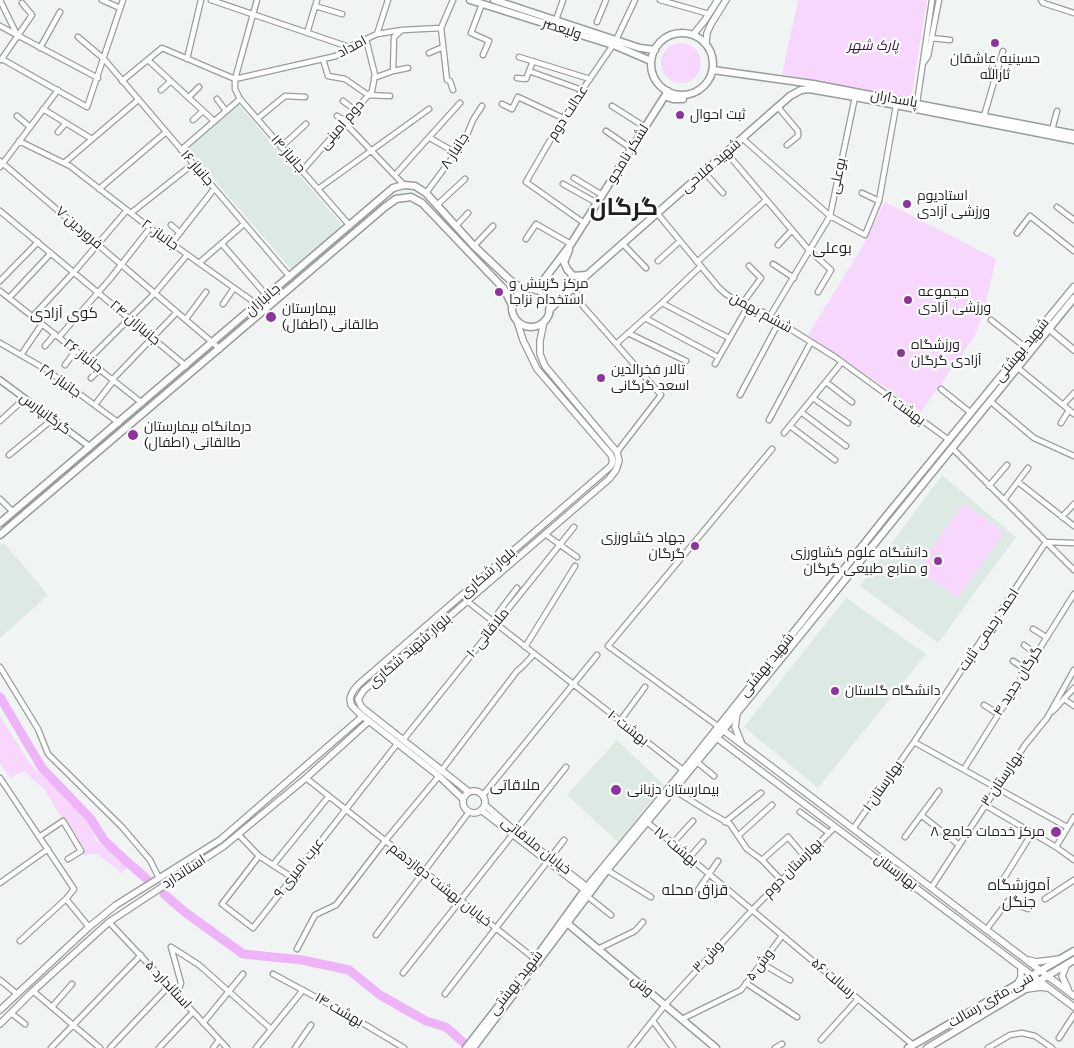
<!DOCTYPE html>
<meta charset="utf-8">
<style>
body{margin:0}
canvas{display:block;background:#f0f4f2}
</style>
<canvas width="1074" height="1048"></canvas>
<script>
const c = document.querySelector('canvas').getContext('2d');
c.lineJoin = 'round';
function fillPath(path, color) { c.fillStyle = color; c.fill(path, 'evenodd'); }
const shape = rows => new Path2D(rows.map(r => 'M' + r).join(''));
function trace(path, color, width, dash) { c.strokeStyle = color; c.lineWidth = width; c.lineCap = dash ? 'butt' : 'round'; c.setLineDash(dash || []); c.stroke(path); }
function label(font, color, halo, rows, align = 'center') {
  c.font = font + ' "Roboto Serif",Cairo,serif'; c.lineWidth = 4.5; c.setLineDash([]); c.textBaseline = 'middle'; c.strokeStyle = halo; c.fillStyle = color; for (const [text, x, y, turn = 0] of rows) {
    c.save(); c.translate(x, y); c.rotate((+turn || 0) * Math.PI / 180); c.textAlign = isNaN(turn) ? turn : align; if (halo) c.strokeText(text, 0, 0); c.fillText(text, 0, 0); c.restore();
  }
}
const built = shape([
 [238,104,342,225,291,269,187,148],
 [942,475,1016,537,938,643,860,586],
 [4,543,48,595,0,638,0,546],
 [846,598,926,654,818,788,744,727],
 [617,740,664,785,618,842,567,795]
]);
const green = shape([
 [798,0,927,0,911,99,782,74],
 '661 63a20 20 0 1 1 40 0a20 20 0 1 1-40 0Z',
 [885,202,996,259,984,312,974,337,921,412,808,335,864,244],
 [963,504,1004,532,958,598,917,570],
 [0,716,31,765,91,819,96,841,130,864,122,873,97,854,84,855,44,789,24,771,10,778,0,763]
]);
const river = shape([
 [0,697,42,768,91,819,104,840,125,860,147,879],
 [164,894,186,913,243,954,302,960,349,970,380,995,426,1021,446,1027,464,1043]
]);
const minor = shape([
 [0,0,18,37],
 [102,0,120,8],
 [211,0,349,47],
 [257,0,235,79,235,89,240,99,350,226],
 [453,0,441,28,447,80,450,81,453,90],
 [660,0,709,14],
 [1041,0,1043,3,1074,13],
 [482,4,471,33,489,41,483,55],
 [315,6,342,14],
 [556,20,563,0],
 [597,22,606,0],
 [0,26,98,78],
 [307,33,317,0],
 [377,34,388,0],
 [78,37,104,59,290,277],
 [931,38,950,40],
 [616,40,635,0],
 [40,48,60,12],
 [429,53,443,47],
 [519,57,590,79],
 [2,59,87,107,123,0],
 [187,59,201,0],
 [323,59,328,76,345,79,368,95,390,96],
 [1,60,32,15,22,3],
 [148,60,214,121],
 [924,62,928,56,939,0],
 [393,71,394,37,401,31],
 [529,71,582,90],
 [374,78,393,71,408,68],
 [517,78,526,79,533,61],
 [235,79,336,56,349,47,377,34,402,30,441,28],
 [122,81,162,48,235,79],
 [161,90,171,81],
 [189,97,199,87],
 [217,99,226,111],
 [343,101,355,110],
 [917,103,932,0],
 [502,104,512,109,518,97,563,118],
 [612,106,645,127],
 [778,107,798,131,798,136,787,145],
 [43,109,92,139],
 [17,116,30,127],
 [337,116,346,121],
 [984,116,1003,51],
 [257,119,285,96,305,97],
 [193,120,203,111],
 [345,123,404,185],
 [1052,130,1057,111],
 [606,131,632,149],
 [58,132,66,123],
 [430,138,456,153],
 [742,138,830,216,865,235,879,201,896,106],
 [19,141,70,166,150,228,258,305],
 [281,147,306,124],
 [181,150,240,99],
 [726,152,808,249,831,270,818,292],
 [0,161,220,349],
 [64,163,138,100],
 [0,167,58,90],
 [302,171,372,91,375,75,366,39],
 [704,172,723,193],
 [395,175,460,103],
 [574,178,602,195],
 [563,184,597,203],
 [99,189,166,132],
 [318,189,429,109],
 [426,193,464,142,473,120,482,106],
 [862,193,879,201],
 [437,205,465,179],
 [1057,207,1074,220],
 [0,211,186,366],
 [131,213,193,164],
 [657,213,719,288,726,294,739,303,763,312,835,357,949,440],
 [584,223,526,182,563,118,613,45],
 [171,225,180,233],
 [456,226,468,213],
 [1017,233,1030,216,1074,251],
 [526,239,536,224,571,244],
 [622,243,646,268],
 [171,244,214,189],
 [222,244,267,296],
 [778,245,792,230],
 [474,246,493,226],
 [658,261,680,241],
 [697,262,766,200],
 [199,263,244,224],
 [773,264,794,278],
 [0,281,38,242],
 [574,286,582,305,661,395,617,452],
 [0,291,142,403],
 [9,298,51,253],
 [662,303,729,338],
 [223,304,234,288],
 [742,304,761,278,749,266],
 [33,316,74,272,127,210],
 [770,316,830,216,855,97],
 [645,318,718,357],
 [186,319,206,292],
 [991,320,1025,347],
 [628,333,686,361],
 [59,337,110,279,150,228],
 [0,343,47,370,119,423],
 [616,344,662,303,701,266],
 [45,346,55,334],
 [21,355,42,324],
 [88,360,155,293,187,255],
 [715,364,748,306],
 [65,365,76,350],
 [1018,368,1074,414],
 [91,378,100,369],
 [113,379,177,312],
 [826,382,852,402],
 [941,389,971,413],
 [740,395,779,322],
 [813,398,848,423],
 [990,401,1034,438,1074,456],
 [97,402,114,380],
 [1063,405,1074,393],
 [801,412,846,446],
 [769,420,811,342],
 [0,421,25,398],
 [1061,423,1069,410],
 [790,426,835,460],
 [784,433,842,362],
 [952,448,1074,570],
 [9,455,53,419],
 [1018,482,1074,526],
 [989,486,1007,465],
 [0,499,13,512],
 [1004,500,1028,468],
 [1062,517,1074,504],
 [545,534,577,557],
 [467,601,683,770],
 [492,621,517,588],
 [1033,629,1046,637],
 [1024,645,1036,654],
 [525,647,575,566],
 [1013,661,1025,669],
 [0,667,38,729,48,754,122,827,150,860,159,878],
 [1064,699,1074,706],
 [984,705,998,714],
 [1053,711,1074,688],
 [620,721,645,687],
 [719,727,608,646,772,449],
 [403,740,574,527],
 [914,742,1067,827],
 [697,762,714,776],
 [964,769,1074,594],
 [441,771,517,671,523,666,534,654],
 [0,778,74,889,66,899,20,941],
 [306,778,535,959],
 [674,790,709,812,730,824,747,849,762,860,781,880],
 [483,795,597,655],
 [985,805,1056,847,1074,860],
 [800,812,829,833],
 [921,815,959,845],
 [647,822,913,1045],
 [725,822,761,793],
 [853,829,914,742,1046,542,1074,543],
 [239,835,259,856,293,878],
 [738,836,772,805],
 [39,837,63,821,81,851,68,859],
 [905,837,939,791],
 [672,844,693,821],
 [1056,847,1074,817],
 [259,856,222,904,253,928,397,744],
 [689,858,703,842],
 [762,860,788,837,805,857],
 [273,865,329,796],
 [607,870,651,897],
 [0,883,48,849],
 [1001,883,1032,833],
 [931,888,1025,745,1047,718,1074,670],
 [698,890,718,861],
 [587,896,611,915],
 [66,899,89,927],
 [1045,899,1074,880],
 [109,922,227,1048],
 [986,930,1008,901,1028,909],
 [376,935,469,812],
 [171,947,199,965,271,1029],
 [171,947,181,983,177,995],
 [297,949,315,915,336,905,385,841,439,776],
 [598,949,635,931,643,922],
 [761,963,790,980],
 [403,973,566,767],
 [273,974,349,1015,404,1048],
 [0,980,17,994],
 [746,983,797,1017],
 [33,991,100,1048],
 [445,994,564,840],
 [52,1007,72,984],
 [11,1013,25,1024],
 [682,1019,741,990,782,936],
 [653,1021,673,1048],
 [203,1023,243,974],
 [1059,1038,1074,1015],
 [821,1040,858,999],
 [51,1048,141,955],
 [110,1048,169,986],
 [159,1048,193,1012],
 [213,1048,219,1040],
 [256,1048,303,990],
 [295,1048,311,1025],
 [631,1048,665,1005,752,910,835,827],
 [775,1048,782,1044],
 [988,1048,1010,1035,1022,1033,1035,1036,1052,1048]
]);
const tertiary = shape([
 [0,380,90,447]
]);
const secondary = shape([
 [693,35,705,20,718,0],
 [706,43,707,33,711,24,726,0],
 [1049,329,1074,350],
 [737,713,735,727,741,742],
 [723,730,1074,996],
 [717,738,1074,1007],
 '463 802a11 11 0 1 1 22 0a11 11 0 1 1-22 0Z',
 [469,792,365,710,361,706,358,699,364,690,609,479,616,470,619,461,617,452,545,366,540,354,540,341,544,321],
 [463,799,439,776,360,714,351,705,350,698,353,691,359,684,611,466,613,461,611,455,537,369,523,340,517,321],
 [485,805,515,831,587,887],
 [481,810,585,890],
 [1029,960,1036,962,1059,959],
 [1067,964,1062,976,1068,989],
 [1017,985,1021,977,1021,967],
 [1027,989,1041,987,1047,988],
 [0,1010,89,927,116,905,220,840,363,716],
 [0,1024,33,991,109,922,224,846,306,778,369,721]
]);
const primary = shape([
 [470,0,616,46,651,61],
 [494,0,640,48,655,50],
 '651 64a31 31 0 1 1 62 0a31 31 0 1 1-62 0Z',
 [713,70,813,84,1074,134],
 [665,96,673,99,683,99],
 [569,250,564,262,567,269,573,276,586,275],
 '512 308a19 19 0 1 1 38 0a19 19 0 1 1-38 0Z',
 [536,290,571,244,668,91],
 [549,310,587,275,790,96,801,90,809,89,855,97,1074,140],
 [0,523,393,188,404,185,415,186,426,193,473,245,511,281,524,290],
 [0,535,385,207,396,199,411,197,422,203,504,289,512,305],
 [567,923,716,1048],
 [466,1048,535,959,587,887,692,760,887,515,1074,287],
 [473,1048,607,870,723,730,1074,298],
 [908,1048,1074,951],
 [927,1048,1074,960]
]);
const markers = [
 [995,43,5,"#8f349f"],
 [680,115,5,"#8f349f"],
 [907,204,5,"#8f349f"],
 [499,292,5,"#8f349f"],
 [908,300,5,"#8f349f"],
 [271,317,6,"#8f349f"],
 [901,353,5,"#8f349f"],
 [601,378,5,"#8f349f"],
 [133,435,6,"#8f349f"],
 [695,546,5,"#8f349f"],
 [938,561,5,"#8f349f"],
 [835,691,5,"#8f349f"],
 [616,790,6,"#8f349f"],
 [1056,832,6,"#8f349f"]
];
const streetNames = [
 ["ولیعصر",562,29,18],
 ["امداد",352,47,-28],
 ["پاسداران",894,99,10],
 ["عدالت دوم",568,113,-57],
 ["دوم امینی",342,125,-49],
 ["جانباز ۸",455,151,-57],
 ["جانباز ۱۴",288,154,49],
 ["لشکر نامجو",628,154,-58],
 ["شهید فلاحی",711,166,-41],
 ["جانباز ۱۶",197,168,49],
 ["بوعلی",838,176,-78],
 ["فروردین ۷",79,228,41],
 ["۲۰ جانباز",160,235,36],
 ["جانبازان",263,300,-41],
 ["ششم بهمن",761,313,29],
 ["جانبازان ۲۴",135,323,40],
 ["شهید بهشتی",1022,350,-51],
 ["جانباز ۲۶",83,356,38],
 ["جانباز ۲۸",60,381,35],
 ["۸ بهشت",904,408,36],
 ["گرگانپارس",45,414,37],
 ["بلوار شکاری",488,573,-41],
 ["احمد رحیمی ثابت",989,630,-56],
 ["۱۰ ملاقاتی",488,633,-51],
 ["بلوار شهید شکاری",410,651,-41],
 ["شهید بهشتی",767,665,-51],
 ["گرگان جدید ۴",1018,681,-58],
 ["بهشت ۱۰",628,728,38],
 ["بهارستان ۳",1002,779,-56],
 ["۱ بهارستان",883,786,-55],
 ["خیابان ملاقاتی",536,846,38],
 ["بهشت ۱۷",676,847,40],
 ["۹ عرب امیری",299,868,-52],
 ["بهارستان دوم",793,868,-45],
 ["استاندارد",184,872,-33],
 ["بهارستان",896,872,37],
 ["خیابان بهشت دوازدهم",440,885,38],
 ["وش ۳",708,957,-47],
 ["وش ۵",760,965,-53],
 ["۵۶ رسالت",833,978,40],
 ["شهید بهشتی",516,983,-52],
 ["۵ استاندارد",168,985,47],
 ["وش",642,986,40],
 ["سی متری رسالت",991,1000,-30],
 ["بهشت ۱۴",339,1010,30]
];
const parkNames = [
 ["پارک شهر",873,46]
];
const poiNames = [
 ["حسینیه عاشقان",995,59,"center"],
 ["ثارالله",995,75,"center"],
 ["ثبت احوال",690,115],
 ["استادیوم",917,196],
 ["ورزشی آزادی",917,212],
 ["مرکز گزینش و",509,284],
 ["استخدام نزاجا",509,300],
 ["مجموعه",918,292],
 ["ورزشی آزادی",918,308],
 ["بیمارستان",282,309],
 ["طالقانی (اطفال)",282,325],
 ["ورزشگاه",911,345],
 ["آزادی گرگان",911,361],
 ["تالار فخرالدین",611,370],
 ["اسعد گرگانی",611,386],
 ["درمانگاه بیمارستان",144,427],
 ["طالقانی (اطفال)",144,443],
 ["جهاد کشاورزی",685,538,"right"],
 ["گرگان",685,554,"right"],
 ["دانشگاه علوم کشاورزی",928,553,"right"],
 ["و منابع طبیعی گرگان",928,569,"right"],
 ["دانشگاه گلستان",845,691],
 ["بیمارستان دزیانی",627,790],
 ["مرکز خدمات جامع ۸",1045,832,"right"]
];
const neighbourhoodNames = [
 ["بوعلی",832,249],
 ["کوی آزادی",64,314],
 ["ملاقاتی",515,786],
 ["آموزشگاه",1019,886],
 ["جنگل",1019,903],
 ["قزاق محله",695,891]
];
const townNames = [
 ["گرگان",624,208]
];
fillPath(built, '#ddeae4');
fillPath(green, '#f7d7fd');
trace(river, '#eeb3f9', 9);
trace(minor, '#989d9b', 7);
trace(tertiary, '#989d9b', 8);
trace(secondary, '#989d9b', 8);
trace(primary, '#989d9b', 9);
trace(minor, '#fff', 4.5);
trace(tertiary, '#fff', 5);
trace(secondary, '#fff', 5.5);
trace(primary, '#fff', 6);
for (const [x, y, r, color] of markers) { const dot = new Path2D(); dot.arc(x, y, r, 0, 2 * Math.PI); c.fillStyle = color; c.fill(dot); trace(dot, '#fff', 2); }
label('14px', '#1f2120', '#fff', streetNames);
label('italic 14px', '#410c4a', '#fff', parkNames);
label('14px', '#1f2120', '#fff', poiNames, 'left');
label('15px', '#1f2120', '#fff', neighbourhoodNames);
label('bold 24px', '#1f2120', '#fff', townNames);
</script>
